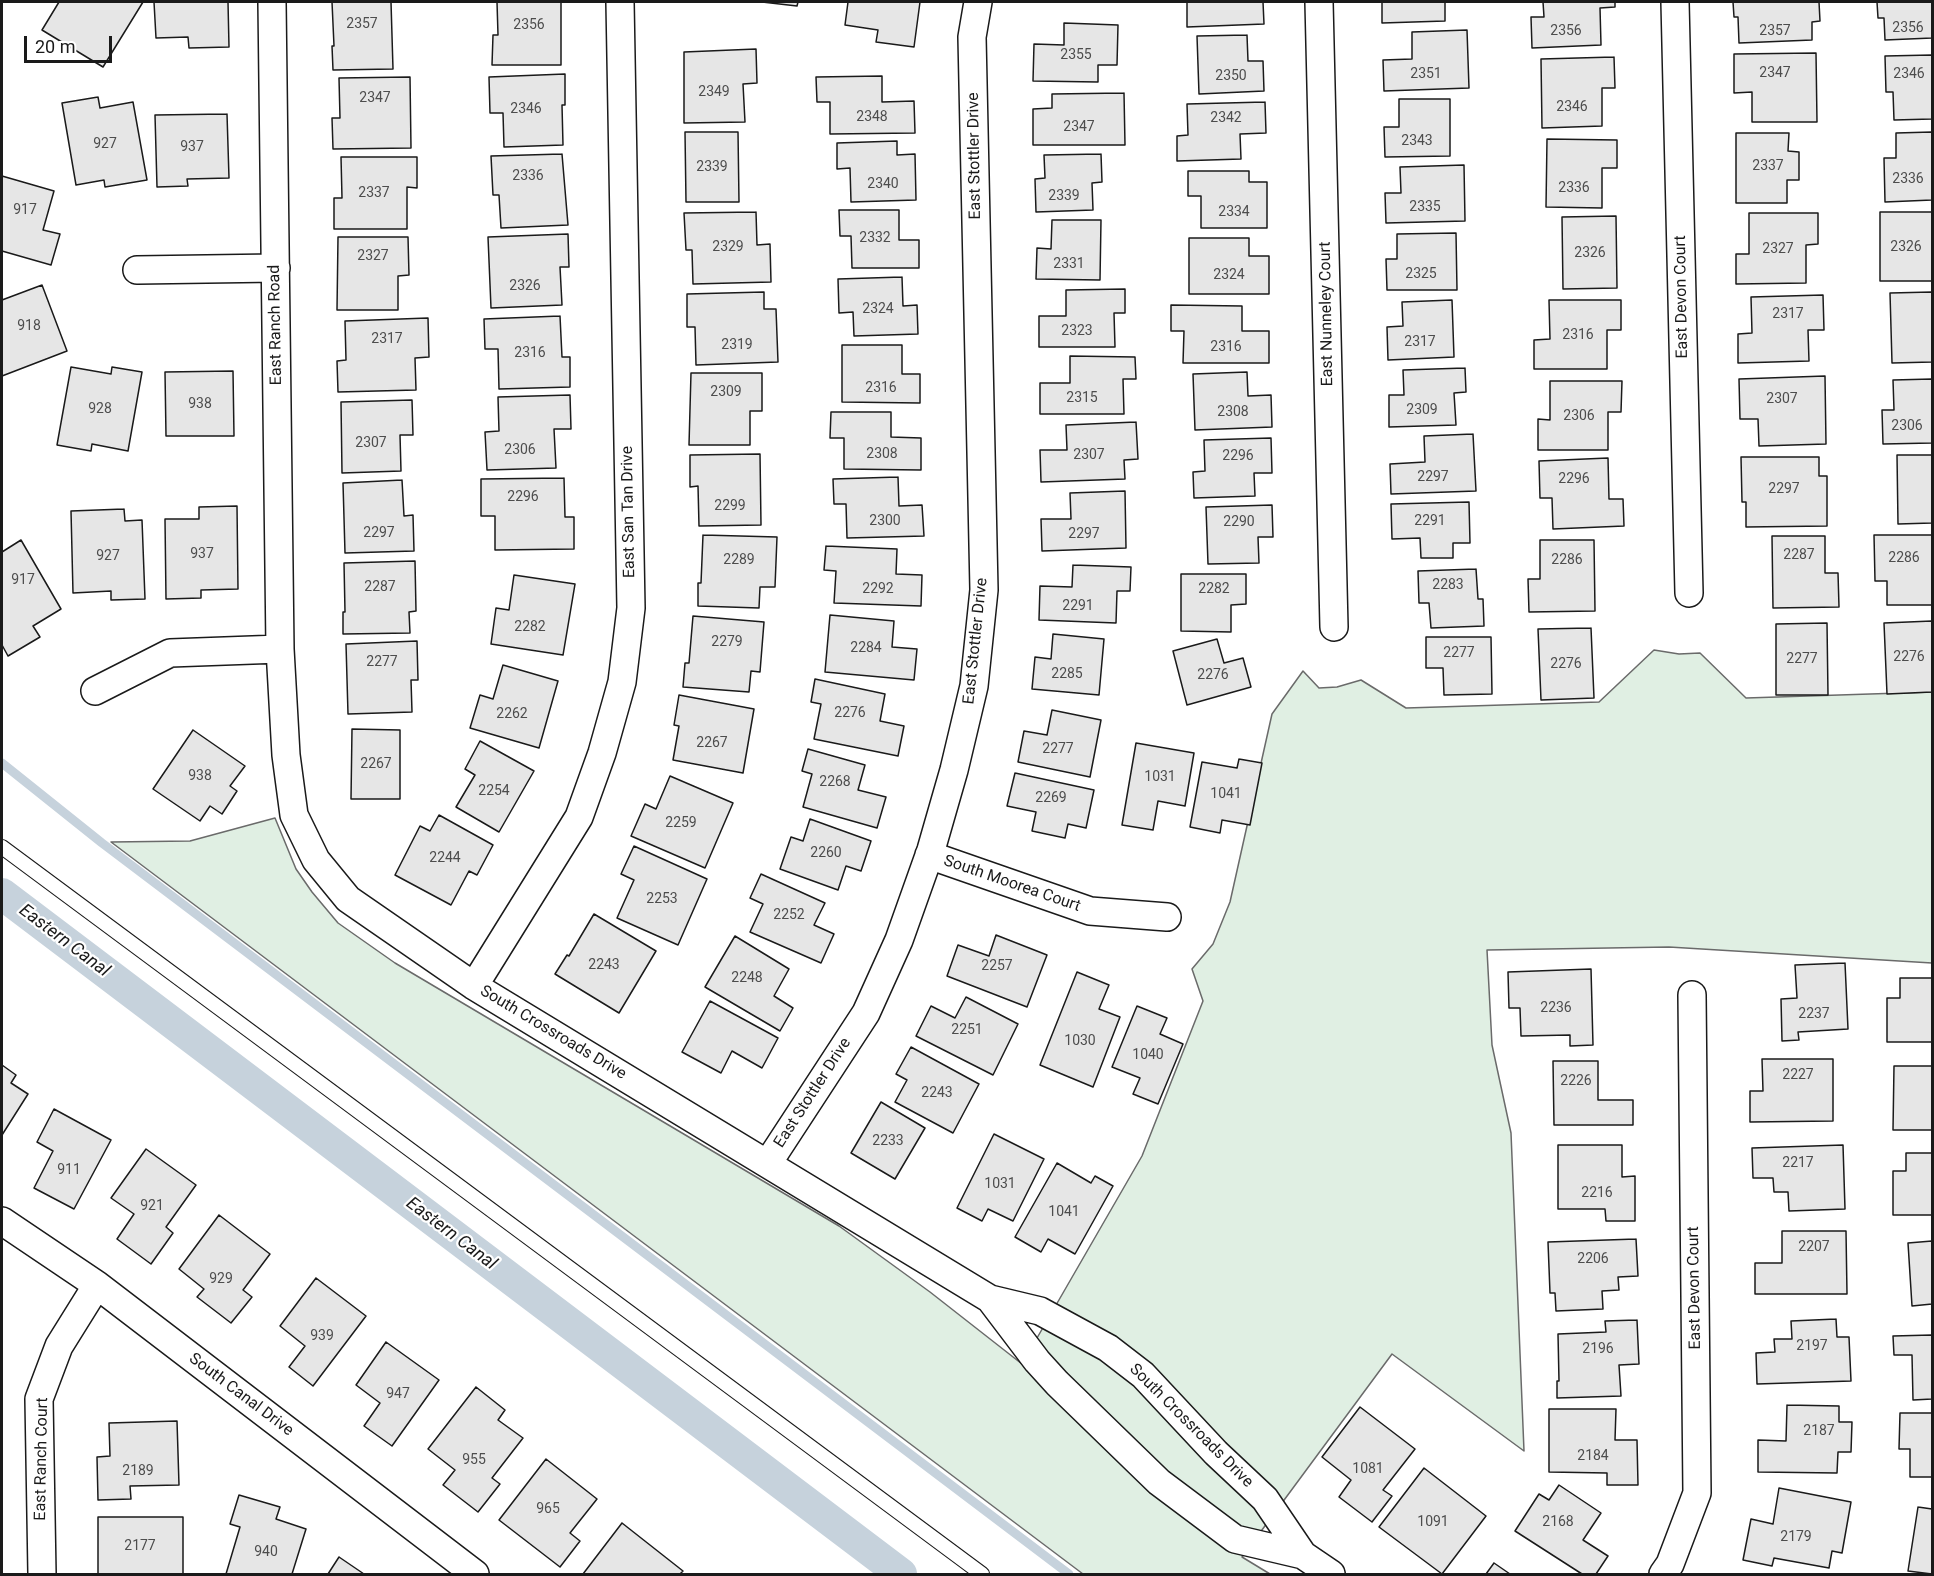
<!DOCTYPE html>
<style>
body{margin:0}
#map{position:relative;width:1934px;height:1576px;overflow:hidden;background:#fff;font-family:Roboto,sans-serif}
canvas{display:block}
.frame{position:absolute;inset:0;border:3px solid #1a1a1a;pointer-events:none}
.scale{position:absolute;left:24px;top:36px;width:88px;height:27px;box-sizing:border-box;border:3px solid #1a1a1a;border-top:0;padding-left:8px;font-size:18px;line-height:21px;white-space:nowrap;color:#1a1a1a;-webkit-text-stroke:4px #fff;paint-order:stroke}
</style>
<div id="map">
<canvas width="1934" height="1576"></canvas>
<div class="frame"></div>
<div class="scale">20 m</div>
</div>
<script>
const c = document.querySelector('canvas').getContext('2d');
c.lineJoin = 'round';
function fillPath(path, color) { c.fillStyle = color; c.fill(path, 'evenodd'); }
const shape = rows => new Path2D(rows.map(r => 'M' + r).join(''));
function trace(path, color, width, dash) { c.strokeStyle = color; c.lineWidth = width; c.lineCap = dash ? 'butt' : 'round'; c.setLineDash(dash || []); c.stroke(path); }
function label(font, color, halo, rows, align = 'center') {
  c.font = font + ' Roboto,sans-serif'; c.lineWidth = 4.5; c.setLineDash([]); c.textBaseline = 'middle'; c.strokeStyle = halo; c.fillStyle = color; for (const [text, x, y, turn = 0] of rows) {
    c.save(); c.translate(x, y); c.rotate((+turn || 0) * Math.PI / 180); c.textAlign = isNaN(turn) ? turn : align; if (halo) c.strokeText(text, 0, 0); c.fillText(text, 0, 0); c.restore();
  }
}
const green = shape([
 [1654,650,1679,654,1700,653,1746,698,1932,692,1932,963,1669,947,1487,950,1492,1045,1511,1133,1524,1451,1392,1354,1242,1557,1270,1574,1083,1574,111,842,190,841,275,818,296,869,312,892,338,923,395,963,839,1226,930,1292,1022,1364,1142,1156,1203,1001,1192,969,1213,944,1230,902,1272,714,1303,671,1319,688,1337,687,1361,680,1406,708,1599,702,1654,650]
]);
const stream = shape([
 [2,763,102,843,1069,1574]
]);
const canal = shape([
 [2,894,901,1574]
]);
const building = shape([
 [59,2,143,2,103,67,42,30,59,2],
 [154,2,228,2,229,47,189,48,188,37,156,38,154,2],
 [332,2,391,2,393,69,333,70,332,46,334,46,332,2],
 [497,2,561,2,561,65,492,65,493,35,498,35,497,2],
 [762,2,798,2,797,6,762,2],
 [848,2,920,2,914,47,876,42,878,30,845,25,848,2],
 [1187,2,1263,2,1264,24,1187,27,1187,2],
 [1382,2,1445,2,1445,21,1382,23,1382,2],
 [1543,2,1615,2,1615,7,1600,8,1601,45,1532,48,1531,17,1544,17,1543,2],
 [1733,2,1819,2,1820,21,1812,22,1812,40,1739,43,1738,17,1734,17,1733,2],
 [1877,2,1932,2,1932,38,1885,40,1884,18,1878,18,1877,2],
 [1064,23,1118,25,1117,65,1098,65,1098,82,1033,81,1034,44,1064,45,1064,23],
 [1467,30,1469,88,1384,91,1383,60,1412,59,1412,32,1467,30],
 [1247,35,1248,61,1263,61,1264,91,1199,94,1197,36,1247,35],
 [756,49,757,83,743,84,745,122,684,123,684,52,756,49],
 [1816,53,1817,122,1752,122,1752,92,1734,93,1734,54,1816,53],
 [1932,55,1932,119,1894,120,1893,92,1886,92,1885,56,1932,55],
 [1614,57,1615,88,1602,88,1602,126,1542,128,1541,59,1614,57],
 [565,74,565,105,562,105,563,145,504,147,503,113,490,113,489,77,565,74],
 [882,76,882,102,914,101,915,133,830,134,830,102,817,102,816,77,882,76],
 [410,77,411,148,333,149,332,118,340,118,339,78,410,77],
 [1124,93,1125,145,1033,145,1033,109,1052,108,1052,94,1124,93],
 [98,97,100,108,133,102,147,180,105,187,104,180,76,185,62,103,98,97],
 [1399,99,1450,99,1450,156,1385,157,1384,127,1399,127,1399,99],
 [1265,102,1266,133,1240,134,1241,159,1177,161,1177,136,1188,135,1187,104,1265,102],
 [227,114,229,178,187,179,188,186,157,187,155,115,227,114],
 [685,132,738,132,739,202,686,202,685,132],
 [1932,132,1932,200,1885,202,1884,158,1896,158,1896,133,1932,132],
 [1736,133,1789,133,1788,151,1799,152,1799,180,1787,180,1787,203,1736,203,1736,133],
 [1547,139,1617,140,1617,168,1602,168,1602,208,1546,207,1547,139],
 [897,141,897,155,915,154,916,200,851,202,850,168,837,169,837,143,897,141],
 [562,154,568,225,501,228,499,195,493,195,491,156,562,154],
 [1101,154,1102,182,1092,183,1093,210,1036,212,1035,179,1045,178,1044,155,1101,154],
 [341,157,417,157,417,188,407,187,407,229,334,229,334,198,342,198,341,157],
 [1464,165,1465,221,1386,223,1385,193,1401,193,1400,167,1464,165],
 [1188,171,1249,171,1249,182,1267,182,1267,228,1201,228,1201,196,1188,196,1188,171],
 [2,176,54,191,43,230,60,234,51,265,2,251,2,176],
 [839,210,899,210,899,240,919,240,919,268,852,268,851,236,840,236,839,210],
 [756,212,757,245,770,244,771,282,693,284,692,250,686,250,684,213,756,212],
 [1880,212,1932,212,1932,281,1880,281,1880,212],
 [1749,213,1818,213,1818,244,1806,245,1806,283,1736,284,1736,254,1749,254,1749,213],
 [1616,216,1617,288,1563,289,1562,217,1616,216],
 [1052,220,1101,220,1100,280,1036,279,1037,248,1051,249,1052,220],
 [1456,233,1457,290,1387,290,1386,259,1397,259,1397,234,1456,233],
 [568,234,569,267,560,267,562,305,491,308,488,237,568,234],
 [338,237,408,237,409,275,398,276,398,310,337,310,338,237],
 [1189,238,1249,238,1249,256,1269,256,1269,294,1189,294,1189,238],
 [902,277,903,306,917,305,918,334,854,336,853,312,839,313,838,279,902,277],
 [42,285,67,351,2,376,2,300,42,285],
 [1125,289,1125,313,1114,313,1115,347,1039,347,1039,316,1066,316,1066,290,1125,289],
 [764,292,764,309,776,309,778,362,696,365,695,327,687,327,687,294,764,292],
 [1932,292,1932,362,1892,363,1890,293,1932,292],
 [1823,295,1824,330,1808,330,1809,361,1738,363,1738,334,1752,333,1751,297,1823,295],
 [1452,300,1454,357,1388,360,1387,327,1403,326,1402,302,1452,300],
 [1549,300,1621,300,1621,330,1607,330,1607,369,1534,369,1534,340,1550,339,1549,300],
 [1171,305,1242,306,1242,331,1269,331,1269,363,1183,363,1184,331,1171,331,1171,305],
 [560,316,562,357,570,357,570,387,499,389,498,349,485,349,484,319,560,316],
 [428,318,429,357,415,358,416,390,338,392,337,361,346,360,345,321,428,318],
 [842,345,902,345,902,374,920,374,920,403,842,402,842,345],
 [1070,356,1135,357,1136,379,1123,379,1124,414,1040,414,1040,383,1070,383,1070,356],
 [71,367,111,374,112,367,142,372,128,451,92,444,91,451,57,445,71,367],
 [1465,368,1466,392,1454,393,1456,425,1389,427,1389,395,1404,395,1403,370,1465,368],
 [233,371,234,436,166,436,165,372,233,371],
 [1247,372,1248,396,1271,395,1272,427,1195,430,1193,374,1247,372],
 [691,373,762,373,762,411,750,411,750,445,689,445,691,373],
 [1825,376,1826,444,1759,446,1758,419,1740,419,1739,379,1825,376],
 [1932,379,1932,443,1883,444,1882,410,1894,410,1893,380,1932,379],
 [1550,381,1622,381,1621,412,1608,412,1608,450,1538,450,1538,419,1550,420,1550,381],
 [570,395,571,429,554,429,556,468,487,470,485,432,499,431,498,397,570,395],
 [412,400,413,435,400,435,401,471,342,473,341,402,412,400],
 [831,412,891,412,891,437,921,438,921,470,844,469,844,438,830,438,831,412],
 [1136,422,1138,459,1124,460,1125,479,1041,482,1040,450,1067,450,1066,425,1136,422],
 [1473,434,1476,491,1391,494,1390,464,1425,462,1424,436,1473,434],
 [1271,438,1272,473,1254,473,1255,496,1194,498,1193,472,1205,471,1204,440,1271,438],
 [760,454,761,525,699,526,698,486,690,487,690,455,760,454],
 [1897,455,1932,455,1932,523,1898,524,1897,455],
 [1741,457,1819,457,1819,476,1827,476,1827,526,1746,527,1746,502,1742,502,1741,457],
 [1608,458,1609,499,1623,499,1624,526,1553,529,1552,498,1540,498,1539,461,1608,458],
 [898,477,899,506,922,505,924,536,847,538,846,504,834,504,833,479,898,477],
 [564,478,565,517,574,517,574,549,495,550,495,516,481,516,481,479,564,478],
 [402,480,404,516,413,515,414,551,345,553,343,483,402,480],
 [1125,491,1126,548,1042,551,1041,519,1071,519,1070,493,1125,491],
 [1469,502,1470,543,1453,543,1453,558,1421,558,1420,538,1392,539,1391,504,1469,502],
 [1272,505,1273,537,1258,537,1259,563,1208,564,1206,507,1272,505],
 [237,506,238,589,201,590,201,598,166,599,165,519,199,519,199,507,237,506],
 [124,509,125,521,142,520,145,599,111,600,111,591,73,593,71,511,124,509],
 [703,535,777,537,775,587,760,587,759,608,698,606,698,583,701,583,703,535],
 [1874,535,1932,535,1932,605,1887,605,1887,581,1875,581,1874,535],
 [1772,536,1825,536,1825,573,1838,573,1839,607,1773,608,1772,536],
 [21,540,61,609,33,626,40,637,8,656,2,645,2,552,21,540],
 [1540,540,1594,540,1595,611,1529,612,1528,579,1540,579,1540,540],
 [826,546,897,549,896,574,922,575,921,606,834,603,836,571,824,570,826,546],
 [415,561,416,611,409,612,410,633,343,634,343,612,345,612,344,563,415,561],
 [1073,565,1131,567,1130,591,1117,591,1116,623,1039,620,1040,586,1072,587,1073,565],
 [1476,569,1478,599,1483,599,1484,626,1431,628,1429,603,1419,603,1418,571,1476,569],
 [1181,574,1246,574,1246,604,1231,605,1231,632,1181,631,1181,574],
 [514,575,575,584,563,655,491,644,496,608,509,610,514,575],
 [830,615,894,621,892,647,917,649,914,680,825,672,830,615],
 [693,616,764,622,760,672,751,671,749,692,683,687,685,663,689,663,693,616],
 [1932,621,1932,692,1887,694,1884,623,1932,621],
 [1827,623,1828,695,1776,695,1776,624,1827,623],
 [1591,628,1594,698,1541,700,1538,629,1591,628],
 [1053,634,1104,639,1099,695,1032,689,1035,657,1051,659,1053,634],
 [1426,637,1491,637,1492,694,1444,695,1443,668,1426,668,1426,637],
 [1217,639,1224,663,1243,658,1251,687,1187,705,1173,651,1217,639],
 [417,641,418,680,411,680,412,712,348,714,346,644,417,641],
 [503,665,558,681,539,748,470,728,480,695,493,699,503,665],
 [815,679,885,694,880,721,904,726,898,756,814,739,821,704,811,702,815,679],
 [679,695,754,709,743,773,673,760,679,726,674,725,679,695],
 [1052,710,1101,720,1090,777,1018,762,1024,731,1047,735,1052,710],
 [352,729,400,730,400,799,351,799,352,729],
 [193,730,245,766,230,786,237,791,222,814,210,806,200,821,153,789,193,730],
 [480,741,534,771,499,832,456,807,475,775,465,769,480,741],
 [1136,743,1194,753,1185,806,1158,801,1153,830,1122,825,1136,743],
 [808,749,865,765,858,790,886,797,877,828,803,807,812,774,802,771,808,749],
 [1239,759,1262,763,1250,825,1222,820,1220,833,1190,827,1202,762,1237,768,1239,759],
 [1015,773,1094,790,1086,828,1068,824,1065,838,1032,831,1036,812,1007,806,1015,773],
 [670,776,733,803,705,868,631,836,645,804,656,809,670,776],
 [439,815,493,845,477,875,469,871,451,905,395,875,420,826,430,831,439,815],
 [810,819,871,841,861,871,846,866,838,890,780,869,791,837,803,841,810,819],
 [634,846,707,879,678,945,617,918,634,880,621,874,634,846],
 [761,874,825,903,814,925,834,934,821,963,750,932,763,904,750,898,761,874],
 [594,914,656,951,619,1013,555,974,567,955,569,956,594,914],
 [996,935,1047,955,1027,1007,947,976,958,945,989,956,996,935],
 [735,936,789,969,774,996,793,1008,780,1031,705,987,735,936],
 [1845,963,1848,1029,1798,1032,1799,1040,1782,1041,1781,999,1797,998,1795,965,1845,963],
 [1591,969,1593,1045,1570,1046,1570,1035,1521,1036,1520,1008,1509,1008,1508,972,1591,969],
 [1077,972,1109,985,1099,1009,1120,1017,1093,1087,1040,1065,1077,972],
 [1900,978,1932,978,1932,1042,1887,1042,1887,998,1900,998,1900,978],
 [966,997,1018,1024,993,1075,916,1036,931,1006,955,1018,966,997],
 [710,1001,778,1038,762,1068,732,1051,721,1073,682,1052,710,1001],
 [1137,1006,1167,1018,1160,1034,1183,1044,1158,1104,1133,1094,1140,1078,1112,1067,1137,1006],
 [911,1047,979,1084,953,1133,895,1102,907,1080,896,1074,911,1047],
 [1762,1059,1833,1059,1833,1121,1750,1122,1750,1091,1763,1091,1762,1059],
 [1553,1061,1598,1061,1598,1100,1633,1100,1633,1125,1554,1125,1553,1061],
 [2,1065,16,1075,11,1083,28,1094,2,1135,2,1065],
 [1894,1066,1932,1066,1932,1130,1893,1130,1894,1066],
 [881,1102,925,1128,895,1179,851,1153,881,1102],
 [54,1109,111,1140,74,1209,34,1188,53,1151,37,1142,54,1109],
 [994,1134,1044,1159,1013,1221,988,1209,982,1221,957,1208,994,1134],
 [1558,1145,1622,1145,1622,1177,1635,1176,1635,1221,1606,1221,1605,1209,1558,1209,1558,1145],
 [1843,1145,1845,1209,1789,1211,1788,1192,1774,1192,1773,1178,1753,1178,1752,1148,1843,1145],
 [146,1149,196,1185,166,1227,173,1233,151,1264,117,1239,134,1214,111,1198,146,1149],
 [1906,1153,1932,1153,1932,1215,1893,1215,1893,1171,1906,1171,1906,1153],
 [1057,1163,1091,1183,1095,1176,1113,1186,1075,1254,1048,1239,1041,1252,1015,1237,1057,1163],
 [219,1215,270,1254,243,1290,252,1297,231,1323,197,1297,204,1289,179,1269,219,1215],
 [1782,1231,1846,1231,1847,1294,1755,1294,1755,1263,1782,1263,1782,1231],
 [1636,1239,1638,1276,1618,1277,1619,1290,1602,1291,1603,1309,1556,1311,1555,1293,1550,1293,1548,1242,1636,1239],
 [1932,1241,1932,1304,1912,1306,1908,1243,1932,1241],
 [316,1278,366,1316,313,1386,289,1367,305,1346,280,1326,316,1278],
 [1836,1319,1837,1337,1849,1337,1851,1381,1757,1384,1756,1353,1775,1352,1774,1339,1792,1339,1791,1321,1836,1319],
 [1637,1320,1639,1364,1619,1365,1621,1396,1557,1398,1557,1381,1559,1381,1558,1334,1606,1332,1605,1321,1637,1320],
 [1932,1335,1932,1399,1913,1400,1912,1355,1894,1355,1893,1336,1932,1335],
 [386,1342,439,1380,392,1446,364,1426,380,1403,356,1385,386,1342],
 [476,1387,505,1410,498,1420,523,1438,492,1478,500,1484,478,1512,443,1485,455,1470,428,1449,476,1387],
 [1787,1405,1839,1406,1839,1422,1852,1422,1851,1452,1838,1452,1837,1473,1758,1472,1758,1440,1786,1441,1787,1405],
 [1360,1407,1415,1449,1383,1490,1392,1496,1372,1522,1339,1497,1351,1480,1322,1457,1360,1407],
 [1549,1409,1616,1409,1615,1440,1637,1440,1638,1485,1607,1485,1607,1473,1549,1472,1549,1409],
 [1900,1413,1932,1413,1932,1477,1910,1477,1910,1449,1899,1449,1900,1413],
 [177,1421,179,1485,130,1486,131,1499,98,1500,97,1457,110,1456,109,1423,177,1421],
 [546,1459,597,1499,570,1533,580,1541,560,1567,499,1520,546,1459],
 [1424,1468,1486,1516,1442,1574,1379,1527,1424,1468],
 [1559,1485,1601,1513,1583,1540,1608,1556,1596,1574,1582,1574,1515,1531,1539,1494,1549,1500,1559,1485],
 [1779,1488,1851,1502,1842,1553,1832,1551,1829,1568,1774,1558,1772,1566,1743,1560,1751,1519,1773,1524,1779,1488],
 [239,1495,280,1507,276,1519,306,1529,292,1574,226,1574,240,1527,230,1524,239,1495],
 [1918,1507,1932,1509,1932,1574,1908,1571,1918,1507],
 [98,1517,183,1517,183,1574,98,1574,98,1517],
 [622,1523,683,1571,680,1574,583,1574,622,1523],
 [339,1557,364,1574,328,1574,339,1557],
 [1494,1563,1510,1574,1486,1574,1494,1563]
]);
const service = shape([
 [2,847,982,1574]
]);
const minor = shape([
 [272,2,280,649,286,755,294,815,316,860,348,899,474,986,990,1299,1040,1311,1108,1348,1143,1375,1216,1453,1265,1499,1303,1555,1331,1574],
 [1319,2,1334,627],
 [1675,2,1689,593],
 [137,270,276,268],
 [95,691,170,653,280,649],
 [929,855,1090,911,1167,917],
 [474,986,579,817,602,753,622,682,631,608,620,2],
 [768,1163,866,1013,899,940,931,850,954,770,974,686,984,590,972,37,978,2],
 [2,1221,97,1285,475,1574],
 [990,1299,1037,1361,1057,1383,1159,1482,1235,1539,1303,1555],
 [42,1574,39,1399,59,1346,97,1285],
 [1663,1574,1670,1564,1697,1493,1692,995]
]);
const numberNames = [
 ["2357",362,24],
 ["2356",529,25],
 ["2356",1908,28],
 ["2356",1566,31],
 ["2357",1775,31],
 ["2355",1076,55],
 ["2347",1775,73],
 ["2351",1426,74],
 ["2346",1909,74],
 ["2350",1231,76],
 ["2349",714,92],
 ["2347",375,98],
 ["2346",1572,107],
 ["2346",526,109],
 ["2348",872,117],
 ["2342",1226,118],
 ["2347",1079,127],
 ["2343",1417,141],
 ["927",105,144],
 ["937",192,147],
 ["2337",1768,166],
 ["2339",712,167],
 ["2336",528,176],
 ["2336",1908,179],
 ["2340",883,184],
 ["2336",1574,188],
 ["2337",374,193],
 ["2339",1064,196],
 ["2335",1425,207],
 ["917",25,210],
 ["2334",1234,212],
 ["2332",875,238],
 ["2329",728,247],
 ["2326",1906,247],
 ["2327",1778,249],
 ["2326",1590,253],
 ["2327",373,256],
 ["2331",1069,264],
 ["2325",1421,274],
 ["2324",1229,275],
 ["2326",525,286],
 ["2324",878,309],
 ["2317",1788,314],
 ["918",29,326],
 ["2323",1077,331],
 ["2316",1578,335],
 ["2317",387,339],
 ["2317",1420,342],
 ["2319",737,345],
 ["2316",1226,347],
 ["2316",530,353],
 ["2316",881,388],
 ["2309",726,392],
 ["2315",1082,398],
 ["2307",1782,399],
 ["938",200,404],
 ["928",100,409],
 ["2309",1422,410],
 ["2308",1233,412],
 ["2306",1579,416],
 ["2306",1907,426],
 ["2307",371,443],
 ["2306",520,450],
 ["2308",882,454],
 ["2307",1089,455],
 ["2296",1238,456],
 ["2297",1433,477],
 ["2296",1574,479],
 ["2297",1784,489],
 ["2296",523,497],
 ["2299",730,506],
 ["2300",885,521],
 ["2291",1430,521],
 ["2290",1239,522],
 ["2297",379,533],
 ["2297",1084,534],
 ["937",202,554],
 ["2287",1799,555],
 ["927",108,556],
 ["2286",1904,558],
 ["2289",739,560],
 ["2286",1567,560],
 ["917",23,580],
 ["2283",1448,585],
 ["2287",380,587],
 ["2292",878,589],
 ["2282",1214,589],
 ["2291",1078,606],
 ["2282",530,627],
 ["2279",727,642],
 ["2284",866,648],
 ["2277",1459,653],
 ["2276",1909,657],
 ["2277",1802,659],
 ["2277",382,662],
 ["2276",1566,664],
 ["2285",1067,674],
 ["2276",1213,675],
 ["2276",850,713],
 ["2262",512,714],
 ["2267",712,743],
 ["2277",1058,749],
 ["2267",376,764],
 ["938",200,776],
 ["1031",1160,777],
 ["2268",835,782],
 ["2254",494,791],
 ["1041",1226,794],
 ["2269",1051,798],
 ["2259",681,823],
 ["2260",826,853],
 ["2244",445,858],
 ["2253",662,899],
 ["2252",789,915],
 ["2243",604,965],
 ["2257",997,966],
 ["2248",747,978],
 ["2236",1556,1008],
 ["2237",1814,1014],
 ["2251",967,1030],
 ["1030",1080,1041],
 ["1040",1148,1055],
 ["2227",1798,1075],
 ["2226",1576,1081],
 ["2243",937,1093],
 ["2233",888,1141],
 ["2217",1798,1163],
 ["911",69,1170],
 ["1031",1000,1184],
 ["2216",1597,1193],
 ["921",152,1206],
 ["1041",1064,1212],
 ["2207",1814,1247],
 ["2206",1593,1259],
 ["929",221,1279],
 ["939",322,1336],
 ["2197",1812,1346],
 ["2196",1598,1349],
 ["947",398,1394],
 ["2187",1819,1431],
 ["2184",1593,1456],
 ["955",474,1460],
 ["1081",1368,1469],
 ["2189",138,1471],
 ["965",548,1509],
 ["1091",1433,1522],
 ["2168",1558,1522],
 ["2179",1796,1537],
 ["2177",140,1546],
 ["940",266,1552]
];
const streetNames = [
 ["East Stottler Drive",975,156,-91],
 ["East Devon Court",1682,297,-91],
 ["East Nunneley Court",1327,314,-91],
 ["East Ranch Road",276,325,-91],
 ["East San Tan Drive",629,512,-91],
 ["East Stottler Drive",976,641,-84],
 ["South Moorea Court",1012,884,19],
 ["South Crossroads Drive",553,1033,31],
 ["East Stottler Drive",813,1093,-57],
 ["East Devon Court",1695,1288,-91],
 ["South Canal Drive",241,1395,37],
 ["South Crossroads Drive",1191,1426,45],
 ["East Ranch Court",42,1459,-89]
];
const waterNames = [
 ["Eastern Canal",64,941,37],
 ["Eastern Canal",451,1234,37]
];
fillPath(green, '#e0efe3');
trace(green, '#6a6a6a', 1.5);
trace(stream, '#c6d2dc', 9);
trace(canal, '#c6d2dc', 32);
fillPath(building, '#e6e6e6');
trace(building, '#1a1a1a', 1.5);
trace(service, '#1a1a1a', 16);
trace(minor, '#1a1a1a', 30);
trace(service, '#fff', 14);
trace(minor, '#fff', 27);
label('14px', '#4d4d4d', null, numberNames);
label('16px', '#1a1a1a', '#fff', streetNames);
label('italic 18px', '#1a1a1a', '#fff', waterNames);
</script>
